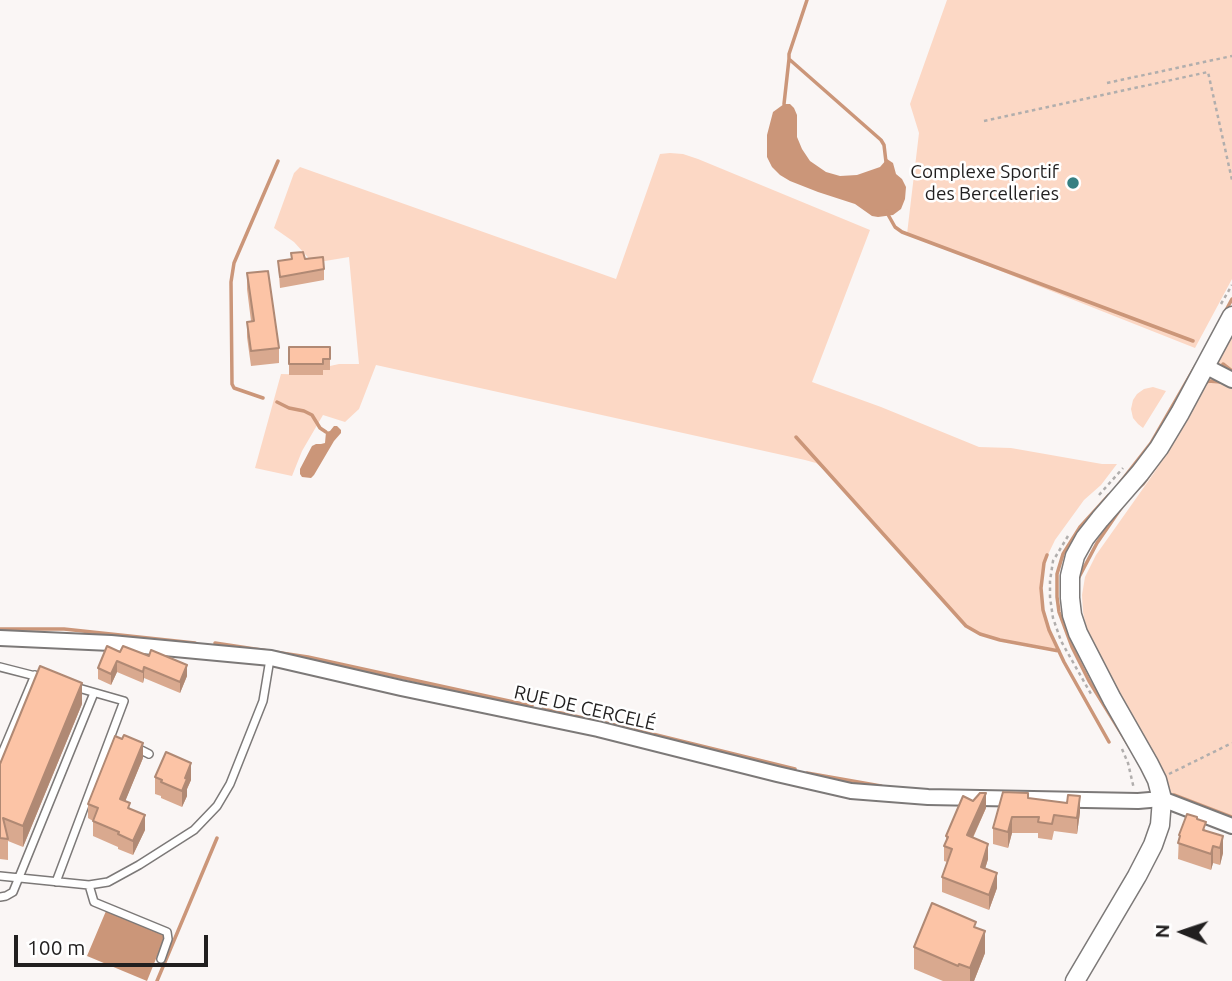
<!DOCTYPE html>
<meta charset="utf-8">
<style>
body{margin:0}
#map{position:relative;width:1232px;height:981px;overflow:hidden;background:#faf6f5;font-family:Ubuntu,sans-serif}
canvas{display:block}
.north{position:absolute;left:1148px;top:897px;width:70px;height:70px;-webkit-text-stroke:5px #fff;paint-order:stroke;rotate:272deg;font-size:19px;font-weight:700;line-height:28px;text-align:center;color:#211f1f}
.north::after{content:'';display:block;margin:auto;width:24px;height:32px;background:#211f1f;clip-path:polygon(50% 0,100% 100%,50% 72%,0 100%)}
.scale{position:absolute;left:14px;top:935px;width:194px;height:32px;box-sizing:border-box;border:4px solid #211f1f;border-top:0;padding-left:9px;font-size:21px;line-height:24px;white-space:nowrap;color:#211f1f;-webkit-text-stroke:5px #fff;paint-order:stroke}
</style>
<div id="map">
<canvas width="1232" height="981"></canvas>
<div class="north">N</div>
<div class="scale">100 m</div>
</div>
<script>
const c = document.querySelector('canvas').getContext('2d');
c.lineJoin = 'round';
function fillPath(path, color) { c.fillStyle = color; c.fill(path, 'evenodd'); }
const shape = rows => new Path2D(rows.map(r => 'M' + r).join(''));
function trace(path, color, width, dash) { c.strokeStyle = color; c.lineWidth = width; c.lineCap = dash ? 'butt' : 'round'; c.setLineDash(dash || []); c.stroke(path); }
function label(font, color, halo, rows, align = 'center') {
  c.font = font + ' Ubuntu,sans-serif'; c.lineWidth = 5; c.setLineDash([]); c.textBaseline = 'middle'; c.strokeStyle = halo; c.fillStyle = color; for (const [text, x, y, turn = 0] of rows) {
    c.save(); c.translate(x, y); c.rotate((+turn || 0) * Math.PI / 180); c.textAlign = isNaN(turn) ? turn : align; if (halo) c.strokeText(text, 0, 0); c.fillText(text, 0, 0); c.restore();
  }
}
const green = shape([
 [947,0,1232,0,1232,279,1195,348,907,234,919,133,910,104],
 [670,153,683,154,698,159,870,230,812,382,881,407,979,447,1011,448,1102,464,1117,464,1101,485,1084,500,1055,540,1044,563,1041,588,1043,610,1049,630,1059,651,1000,640,980,634,966,626,828,473,816,463,805,460,376,365,359,409,345,422,323,415,302,451,292,476,255,468,281,374,323,375,323,370,330,366,339,364,359,364,349,257,313,263,294,242,274,228,294,173,300,167,616,279,660,154],
 [1232,336,1232,826,1172,803,1115,696,1087,632,1083,612,1082,595,1085,577,1096,555,1154,473,1176,438,1201,390],
 [1153,387,1166,391,1143,428,1138,424,1133,418,1131,409,1133,400,1137,394,1144,389]
]);
const water = shape([
 [784,104,790,104,794,108,797,115,797,137,802,149,810,161,826,172,840,176,857,175,880,167,887,159,893,163,896,174,902,179,906,187,905,199,901,209,893,215,878,217,872,216,855,204,818,192,790,181,780,175,772,167,767,157,767,135,773,112],
 [334,426,337,426,341,430,341,433,334,441,314,475,311,478,302,477,300,474,300,469,312,446,316,444,321,444,325,443,326,432,330,431],
 [106,911,163,935,164,939,147,981,87,956]
]);
const stream = shape([
 [807,0,789,54,789,59,881,140,884,145,886,162],
 [784,104,789,59],
 [886,211,895,227,902,232,1193,341],
 [1224,314,1232,299],
 [1223,364,1232,371],
 [1203,386,1208,381,1221,382],
 [263,398,234,388,232,384,231,282,234,263,278,161],
 [277,402,289,408,304,411,312,415,320,428,326,432],
 [796,437,966,626,980,634,1000,640,1059,651],
 [1119,484,1151,443,1196,365],
 [1135,491,1143,484,1159,462],
 [1109,495,1080,527,1063,554,1057,574,1057,597,1059,612,1072,647,1089,681,1131,749],
 [1047,555,1044,563,1041,588,1043,610,1049,630,1064,662,1109,742],
 [1078,579,1097,543,1121,508],
 [0,629,64,629,195,643],
 [215,643,308,657,532,706],
 [543,709,624,727,795,769],
 [807,773,881,786],
 [1174,795,1232,817],
 [157,981,217,838]
]);
const path = shape([
 [1107,83,1232,56],
 [984,121,1208,72,1232,180],
 [1221,304,1232,285],
 [1099,495,1123,468],
 [1068,536,1053,561,1050,581,1050,597,1053,618,1061,641,1091,694],
 [1122,749,1128,763,1134,789],
 [1169,774,1232,743]
]);
const service = shape([
 [0,667,43,678],
 [137,748,149,754],
 [0,758,35,675],
 [0,876,89,885,108,882,139,865,194,830,217,806,230,784,263,701,270,659],
 [56,882,124,701,75,687],
 [89,885,94,902,167,932,168,939,161,959],
 [0,897,6,896,13,892,94,693]
]);
const minor = shape([
 [1205,366,1232,380],
 [0,638,111,643,271,658,401,688,598,729,777,774,851,791,928,797,1138,801,1162,799,1232,826]
]);
const tertiary = shape([
 [1075,981,1137,876,1153,845,1160,825,1162,799,1157,780,1149,764,1112,699,1078,633,1072,615,1070,598,1070,576,1075,556,1085,538,1100,519,1140,473,1159,448,1180,413,1232,316]
]);
const wall = shape([
 [305,259,324,269,324,280,280,288,278,261],
 [247,273,279,348,279,363,251,366,247,337,247,322,251,321,247,289],
 [289,347,330,347,330,370,323,370,323,375,289,375],
 [120,652,187,676,180,693,144,678,143,683,117,672,111,685,98,679,98,668],
 [82,704,23,847,8,841,8,860,0,859,0,764],
 [143,758,125,801,145,830,133,855,118,849,118,847,93,836,93,821,88,818,88,804],
 [155,777,191,780,187,789,187,796,182,807,161,798,161,796,155,794],
 [1028,798,1080,812,1077,834,1054,831,1052,840,1038,838,1038,833,1012,833,1008,848,993,844,993,828],
 [986,808,973,838,988,859,985,869,997,888,989,910,942,892,942,877,947,862,944,861,944,846,946,841,946,836],
 [1197,819,1223,853,1220,865,1213,863,1211,870,1178,859,1179,835],
 [976,927,985,953,974,981,943,981,914,969,914,947]
]);
const shadedWall = shape([
 [117,661,117,672,111,685,111,674],
 [187,665,187,676,180,693,180,682],
 [144,667,144,678,143,683,143,672],
 [82,683,82,704,23,847,23,826],
 [143,743,143,758,120,814,120,799],
 [191,763,191,780,187,789,187,796,182,807,182,791,185,778],
 [986,793,986,808,967,850,967,835],
 [1080,796,1080,812,1077,834,1077,818],
 [145,815,145,830,133,855,133,841],
 [1012,817,1012,833,1008,848,1008,832],
 [1223,836,1223,853,1220,865,1220,848],
 [988,844,988,859,981,882,981,867],
 [1213,846,1213,863,1211,870,1211,854],
 [997,873,997,888,989,910,989,895],
 [985,931,985,953,974,981,970,981,970,968]
]);
const building = shape([
 [303,252,305,259,323,257,324,269,280,277,278,261,292,259,291,253,303,252],
 [268,271,279,348,251,351,247,322,254,321,247,273,268,271],
 [289,347,330,347,330,359,323,359,323,364,289,364,289,347],
 [107,646,120,652,123,646,149,656,151,650,187,665,180,682,144,667,143,672,117,661,111,674,98,668,107,646],
 [40,666,82,683,23,826,3,818,8,839,0,838,0,764,40,666],
 [124,735,143,743,120,799,130,803,128,808,145,815,133,841,118,834,119,832,93,821,98,808,88,804,115,736,122,739,124,735],
 [166,752,191,763,185,778,187,779,182,791,161,782,162,780,155,777,166,752],
 [1003,792,1028,793,1028,798,1067,803,1068,795,1080,796,1077,818,1054,815,1052,824,1038,822,1039,817,1012,817,1008,832,993,828,1003,792],
 [980,793,986,793,967,835,988,844,981,867,997,873,989,895,942,877,952,849,944,846,948,837,946,836,963,796,973,801,980,793],
 [1187,814,1197,817,1197,819,1206,822,1203,830,1223,836,1220,848,1213,846,1211,854,1178,843,1180,836,1179,835,1187,814],
 [932,903,976,922,974,927,985,931,970,968,959,964,958,966,914,947,932,903]
]);
const markers = [
 [1073,183,7,"#367f82"]
];
const poiNames = [
 ["Complexe Sportif",1059,172],
 ["des Bercelleries",1059,194]
];
const streetNames = [
 ["RUE DE CERCELÉ",585,708,13]
];
fillPath(green, '#fcd8c5');
fillPath(water, '#cb9679');
trace(stream, '#cb9679', 3.5);
trace(service, '#7c7978', 10);
trace(minor, '#7c7978', 18);
trace(tertiary, '#7c7978', 21);
trace(path, '#b1aead', 2.5, [3.5, 3.5]);
trace(service, '#fff', 7);
trace(minor, '#fff', 14);
trace(tertiary, '#fff', 18);
fillPath(wall, '#d9a98f');
fillPath(shadedWall, '#b08974');
fillPath(building, '#fcc4a6');
trace(building, '#b08974', 2);
for (const [x, y, r, color] of markers) { const dot = new Path2D(); dot.arc(x, y, r, 0, 2 * Math.PI); c.fillStyle = color; c.fill(dot); trace(dot, '#fff', 2.5); }
label('19px', '#211f1f', '#fff', poiNames, 'right');
label('19px', '#211f1f', '#fff', streetNames);
</script>
